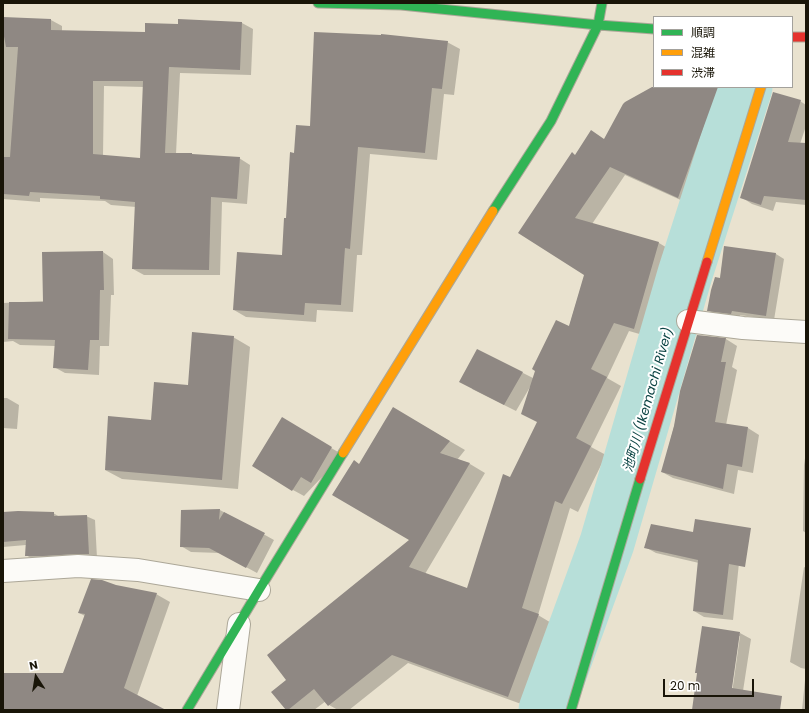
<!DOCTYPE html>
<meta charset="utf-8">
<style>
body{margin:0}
#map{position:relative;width:809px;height:713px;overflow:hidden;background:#e9e2cf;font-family:Poppins,"Noto Sans JP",sans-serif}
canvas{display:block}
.frame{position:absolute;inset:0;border:4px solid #191508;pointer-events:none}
.legend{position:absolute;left:653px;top:16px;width:140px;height:72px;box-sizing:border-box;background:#fff;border:1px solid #a3a19c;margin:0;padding:5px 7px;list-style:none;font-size:12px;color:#191508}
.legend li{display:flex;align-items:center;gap:8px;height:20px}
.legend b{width:20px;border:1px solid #a3a19c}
.north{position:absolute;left:16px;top:657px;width:40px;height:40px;-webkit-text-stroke:3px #fff;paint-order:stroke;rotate:348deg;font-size:11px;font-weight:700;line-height:16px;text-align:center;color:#191508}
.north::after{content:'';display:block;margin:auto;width:14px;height:18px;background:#191508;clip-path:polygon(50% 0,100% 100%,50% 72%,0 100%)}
.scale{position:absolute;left:663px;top:679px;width:91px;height:18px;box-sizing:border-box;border:2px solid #191508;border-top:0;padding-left:5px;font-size:12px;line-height:14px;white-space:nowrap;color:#191508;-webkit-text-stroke:3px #fff;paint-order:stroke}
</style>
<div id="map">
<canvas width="809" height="713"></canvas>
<div class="frame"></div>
<ul class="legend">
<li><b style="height:5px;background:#30b455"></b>順調</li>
<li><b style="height:5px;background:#ff9f0a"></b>混雑</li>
<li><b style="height:5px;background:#e5322d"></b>渋滞</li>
</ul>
<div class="north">N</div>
<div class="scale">20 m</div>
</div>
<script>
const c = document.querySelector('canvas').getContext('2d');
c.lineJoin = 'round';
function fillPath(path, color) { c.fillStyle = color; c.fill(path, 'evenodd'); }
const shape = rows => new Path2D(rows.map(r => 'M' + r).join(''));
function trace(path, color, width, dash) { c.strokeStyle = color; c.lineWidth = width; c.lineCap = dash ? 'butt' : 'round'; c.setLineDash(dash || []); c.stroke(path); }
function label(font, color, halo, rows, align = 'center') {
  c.font = font + ' Poppins,"Noto Sans JP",sans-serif'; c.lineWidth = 4; c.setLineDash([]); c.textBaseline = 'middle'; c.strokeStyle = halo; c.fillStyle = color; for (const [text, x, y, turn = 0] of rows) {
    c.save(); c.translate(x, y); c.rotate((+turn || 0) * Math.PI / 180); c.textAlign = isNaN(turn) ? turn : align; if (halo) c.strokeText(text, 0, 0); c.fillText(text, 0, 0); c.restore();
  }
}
const shadow = shape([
 [3,18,51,20,62,26,62,32,146,33,179,25,242,23,253,29,251,75,180,73,176,154,239,158,250,165,247,204,222,202,220,275,144,275,133,269,136,207,111,205,105,201,40,198,40,202,3,199],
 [104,86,144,87,141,159,103,156],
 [447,42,460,49,454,95,444,94,437,160,370,154,362,255,357,255,353,312,317,310,316,322,246,317,234,310,283,256,295,154,311,127],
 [654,87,727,87,731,101,694,206,625,175,592,224,659,243,674,252,650,337,629,331,607,378,621,386,591,447,606,455,578,512,570,508,538,615,553,624,524,705,408,663,349,710,338,710,329,705,326,701,314,710,288,710,288,680,411,540,360,465,393,408,465,450,457,460,470,464,485,473,425,574,468,589,511,478,538,422,530,387,516,411,472,389,477,350,533,378,569,327,585,274,520,233,575,156,605,140],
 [800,101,806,105,806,126,800,144,806,144,806,205,776,202,773,211,752,204,741,197],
 [725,247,776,254,784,259,774,320,740,315,739,318,716,315,708,310,720,279],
 [103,252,113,259,114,295,111,295,109,346,100,346,99,375,65,373,54,367,55,346,20,345,13,341,3,342,3,303,44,301],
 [698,336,726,339,737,346,732,367,737,370,726,425,748,428,759,435,753,473,738,470,734,494,673,478,662,472],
 [233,337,250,347,238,489,122,479,105,470,152,421,189,386],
 [3,398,7,398,19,405,17,429,3,428],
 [293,425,343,455,304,496,293,490],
 [806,451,806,533,803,531,804,465],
 [220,510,274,540,257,573,220,553,191,552,181,546],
 [3,513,53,513,60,517,86,516,95,520,97,558,34,560,26,555,26,545,3,547],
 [645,547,739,563,733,620,704,617,694,611,699,563,656,553],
 [804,567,806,568,806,669,801,668,790,662],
 [116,586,156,594,170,602,137,696,164,710,3,710,3,674,64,674,85,616,79,613],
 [740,633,751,639,743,691,763,710,693,710],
 [738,636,740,636,732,693,730,693],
 [806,670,806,710,802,710]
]);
const river = shape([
 [546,710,607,543,685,274,745,87]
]);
const building = shape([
 [3,17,51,19,51,30,145,32,145,23,178,24,178,19,242,22,240,70,169,67,165,153,192,153,192,154,240,157,237,199,211,197,209,270,132,269,135,202,100,199,100,196,30,192,29,196,3,194,3,157,10,157,18,47,6,47,3,31],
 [93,81,143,81,140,158,93,154],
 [314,32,381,35,381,34,448,41,442,89,432,88,425,153,358,147,350,249,345,248,341,305,305,303,304,315,233,310,237,252,282,255,284,218,286,218,290,152,294,153,296,125,310,126],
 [652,87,718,87,678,198,610,167,575,218,659,242,634,329,614,323,591,369,607,377,576,438,591,446,562,504,555,501,522,608,539,614,508,697,392,655,328,706,314,689,288,710,286,710,271,692,286,680,267,655,409,540,332,495,354,460,359,464,393,407,450,441,440,453,470,463,409,567,467,588,503,474,510,477,537,422,521,414,535,371,532,369,556,320,569,326,584,275,518,233,572,152,575,155,591,130,604,139,623,104,625,102],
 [773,92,801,100,788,142,806,143,806,200,764,196,761,205,740,198],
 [724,246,776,253,766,316,732,311,731,314,707,311,711,290,715,277,720,278],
 [103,251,104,290,100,290,99,340,90,340,88,370,53,368,55,340,8,339,9,302,43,302,42,252],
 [192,332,234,336,222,480,105,470,108,416,151,420,154,382,188,385],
 [697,335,726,338,721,362,726,362,715,422,748,427,742,467,727,464,723,489,661,472,674,426,680,391],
 [477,349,523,372,504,405,459,382],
 [282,417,332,447,311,483,301,477,292,491,252,466],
 [220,509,219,520,224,512,265,533,246,568,209,548,180,547,181,510],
 [18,511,54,512,54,516,87,515,89,554,77,554,43,556,25,556,26,540,3,542,3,512],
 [695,519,751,528,745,567,729,564,723,615,693,611,698,560,644,548,651,524,693,532],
 [91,579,102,580,116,585,157,593,124,688,166,710,3,710,3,673,63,673,85,614,78,613],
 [702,626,740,632,732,688,782,696,780,710,692,710,697,673,695,673]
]);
const street = shape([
 [688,321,743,328,806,332],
 [3,571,78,566,138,570,259,590],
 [228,710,239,624]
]);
const fast = shape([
 [318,3,401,5,598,25,654,29],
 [493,211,551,121,598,25,602,3],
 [187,710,259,590,343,453],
 [571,710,640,479]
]);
const slow = shape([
 [707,262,761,87],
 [343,453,493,211]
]);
const jam = shape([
 [792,37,806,37],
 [640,479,707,262]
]);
const waterNames = [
 ["池町川 (Ikemachi River)",649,400,-74]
];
fillPath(shadow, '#0003');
trace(river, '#b7dfd9', 55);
fillPath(building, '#8f8883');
trace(street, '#aca798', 24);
trace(fast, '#aca798', 11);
trace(slow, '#aca798', 11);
trace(jam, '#aca798', 11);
trace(street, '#fcfbf8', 22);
trace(fast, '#30b455', 9);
trace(slow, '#ff9f0a', 9);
trace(jam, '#e5322d', 9);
label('italic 13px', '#0d4545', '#fff', waterNames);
</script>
